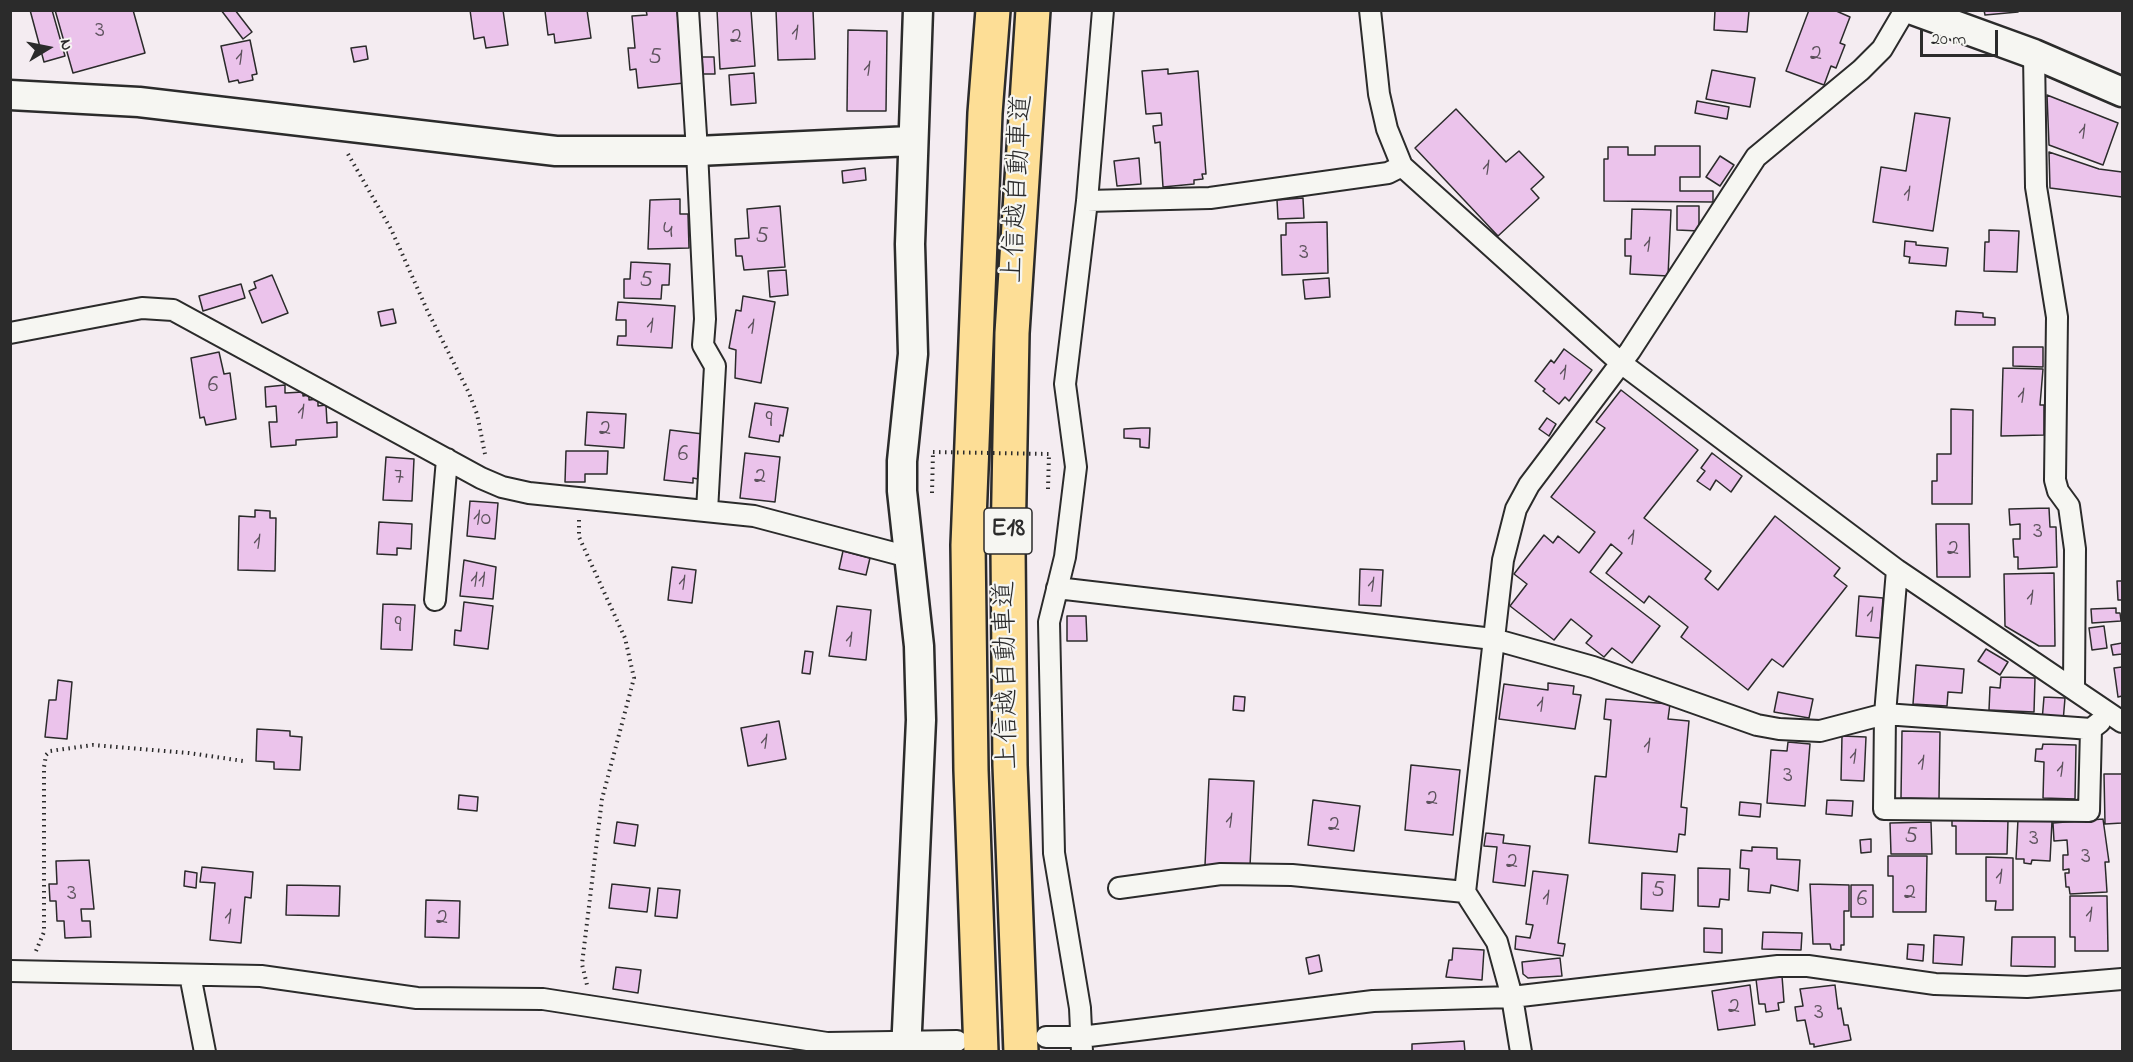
<!DOCTYPE html>
<meta charset="utf-8">
<style>
body{margin:0}
#map{position:relative;width:2133px;height:1062px;overflow:hidden;background:#f4ecf1;font-family:"Indie Flower",sans-serif}
canvas{display:block}
.frame{position:absolute;inset:0;border:12px solid #2b2b2b;pointer-events:none}
.north{position:absolute;left:18px;top:18px;width:60px;height:60px;-webkit-text-stroke:4px #f6f6f2;paint-order:stroke;rotate:80deg;font-size:16px;font-weight:700;line-height:24px;text-align:center;color:#2b2b2b}
.north::after{content:'';display:block;margin:auto;width:21px;height:27px;background:#2b2b2b;clip-path:polygon(50% 0,100% 100%,50% 72%,0 100%)}
.scale{position:absolute;left:1920px;top:30px;width:78px;height:27px;box-sizing:border-box;border:3px solid #2b2b2b;border-top:0;padding-left:8px;font-size:18px;line-height:21px;white-space:nowrap;color:#2b2b2b;-webkit-text-stroke:4px #f6f6f2;paint-order:stroke}
</style>
<div id="map">
<canvas width="2133" height="1062"></canvas>
<div class="frame"></div>
<div class="north">N</div>
<div class="scale">20 m</div>
</div>
<script>
const c = document.querySelector('canvas').getContext('2d');
c.lineJoin = 'round';
function fillPath(path, color) { c.fillStyle = color; c.fill(path, 'evenodd'); }
const shape = rows => new Path2D(rows.map(r => 'M' + r).join(''));
function trace(path, color, width, dash) { c.strokeStyle = color; c.lineWidth = width; c.lineCap = dash ? 'butt' : 'round'; c.setLineDash(dash || []); c.stroke(path); }
function label(font, color, halo, rows, align = 'center') {
  c.font = font + ' "Indie Flower","Klee One",sans-serif'; c.lineWidth = 4.5; c.setLineDash([]); c.textBaseline = 'middle'; c.strokeStyle = halo; c.fillStyle = color; for (const [text, x, y, turn = 0] of rows) {
    c.save(); c.translate(x, y); c.rotate((+turn || 0) * Math.PI / 180); c.textAlign = isNaN(turn) ? turn : align; if (halo) c.strokeText(text, 0, 0); c.fillText(text, 0, 0); c.restore();
  }
}
const building = shape([
 [30,10,52,10,65,56,44,62,30,10],
 [55,10,133,10,145,53,73,73,55,10],
 [221,10,235,10,252,32,243,39,221,10],
 [470,10,503,10,508,45,486,48,484,37,474,39,470,10],
 [587,10,591,38,555,43,554,34,548,35,545,11,587,10],
 [646,10,677,10,684,83,638,88,636,69,630,70,628,48,635,48,632,16,647,15,646,10],
 [717,10,751,10,755,66,720,69,717,10],
 [776,10,813,10,815,59,778,60,776,10],
 [1715,10,1749,11,1747,32,1714,30,1715,10],
 [1809,10,1834,10,1850,17,1840,43,1845,45,1836,68,1831,66,1824,85,1786,71,1809,10],
 [1984,10,2017,10,2018,12,1985,15,1984,10],
 [848,30,887,31,886,111,847,111,848,30],
 [250,40,257,74,252,75,253,80,239,83,238,80,229,82,221,46,250,40],
 [366,46,368,59,354,62,351,48,366,46],
 [702,57,714,57,715,74,703,74,702,57],
 [1168,69,1168,74,1198,71,1206,174,1202,174,1203,179,1194,180,1194,184,1163,187,1160,142,1155,143,1153,126,1162,125,1161,113,1146,114,1142,71,1168,69],
 [1712,70,1755,78,1750,107,1706,99,1712,70],
 [754,73,756,103,731,105,729,75,754,73],
 [2047,95,2118,123,2103,165,2049,145,2047,95],
 [1697,101,1729,107,1727,119,1695,113,1697,101],
 [1456,109,1506,162,1519,151,1544,177,1531,189,1539,198,1498,236,1415,148,1456,109],
 [1915,113,1950,118,1933,231,1873,222,1881,167,1906,171,1915,113],
 [1655,146,1700,146,1700,177,1680,177,1680,191,1713,191,1713,202,1604,201,1604,159,1608,159,1608,147,1628,147,1628,155,1655,155,1655,146],
 [2049,152,2099,169,2122,172,2122,197,2050,188,2049,152],
 [1720,156,1734,165,1720,186,1706,177,1720,156],
 [1139,158,1141,184,1117,186,1114,161,1139,158],
 [865,168,866,180,843,183,842,171,865,168],
 [1303,198,1304,218,1278,219,1277,200,1303,198],
 [680,199,680,214,688,214,689,248,648,249,650,200,680,199],
 [780,206,785,267,744,270,742,256,736,256,735,239,749,238,747,209,780,206],
 [1677,206,1699,206,1699,231,1677,230,1677,206],
 [1632,209,1671,210,1668,276,1630,274,1631,256,1625,256,1625,239,1631,239,1632,209],
 [1327,222,1328,273,1282,275,1281,235,1286,235,1286,223,1327,222],
 [1989,230,2019,231,2017,272,1984,271,1985,242,1989,242,1989,230],
 [1905,241,1916,242,1916,245,1948,248,1946,266,1909,263,1910,257,1904,256,1905,241],
 [631,262,670,264,669,285,662,285,661,299,624,298,624,279,630,279,631,262],
 [786,270,788,295,770,297,768,271,786,270],
 [272,275,288,313,262,323,249,291,256,288,254,282,272,275],
 [1329,278,1330,297,1305,299,1303,280,1329,278],
 [241,284,245,298,203,311,199,296,241,284],
 [743,296,775,302,761,383,735,378,736,350,729,348,736,310,741,311,743,296],
 [618,302,675,306,672,348,617,345,618,336,626,336,626,320,616,320,618,302],
 [393,309,396,323,381,326,378,312,393,309],
 [1956,311,1983,313,1983,317,1995,318,1995,325,1955,325,1956,311],
 [2013,347,2043,347,2043,367,2013,366,2013,347],
 [1564,349,1592,370,1569,401,1565,397,1559,404,1543,391,1545,389,1535,381,1551,360,1554,363,1564,349],
 [219,352,224,374,230,373,236,419,206,425,204,417,200,418,191,358,219,352],
 [2003,368,2043,369,2040,405,2044,405,2044,435,2001,436,2003,368],
 [285,385,285,393,303,392,303,396,309,395,309,400,318,399,318,406,326,405,327,423,337,422,337,437,296,440,296,445,271,447,269,422,277,422,276,406,266,407,265,387,285,385],
 [1621,390,1698,450,1644,518,1711,571,1705,579,1718,590,1775,516,1840,568,1834,576,1847,586,1783,667,1772,659,1748,690,1681,637,1688,627,1649,596,1644,603,1606,573,1622,553,1611,544,1590,572,1660,626,1632,663,1612,648,1604,657,1586,643,1592,636,1571,619,1554,640,1510,606,1527,584,1514,574,1544,535,1553,543,1558,536,1579,553,1595,532,1551,497,1605,428,1596,422,1621,390],
 [755,403,788,408,783,436,780,435,779,442,749,437,755,403],
 [1951,409,1973,410,1972,504,1932,504,1932,481,1937,481,1937,454,1951,454,1951,409],
 [587,412,626,414,624,448,585,445,587,412],
 [1547,418,1556,424,1549,436,1539,429,1547,418],
 [1141,428,1150,428,1149,448,1140,447,1140,439,1124,438,1124,429,1141,428],
 [670,430,703,434,698,479,693,478,693,483,664,480,670,430],
 [566,451,608,451,607,474,585,474,585,482,565,482,566,451],
 [745,453,780,457,775,502,740,498,745,453],
 [1712,453,1742,476,1731,492,1716,480,1710,490,1697,481,1705,471,1701,468,1712,453],
 [386,457,414,459,412,501,383,500,386,457],
 [470,501,498,503,495,539,467,536,470,501],
 [2049,508,2050,527,2056,527,2057,567,2018,569,2018,557,2014,557,2013,539,2020,539,2020,524,2010,525,2009,509,2049,508],
 [255,510,270,511,270,518,276,518,275,571,238,570,239,516,255,517,255,510],
 [379,522,412,524,411,549,397,548,397,555,377,554,379,522],
 [1936,524,1969,524,1970,577,1937,577,1936,524],
 [843,551,870,558,866,575,839,569,843,551],
 [464,560,496,567,493,599,460,596,464,560],
 [672,567,696,570,692,603,668,600,672,567],
 [1360,569,1383,570,1381,606,1359,605,1360,569],
 [2054,573,2055,646,2039,646,2005,626,2004,574,2054,573],
 [2117,581,2122,581,2122,600,2118,600,2117,581],
 [1859,596,1883,598,1880,638,1856,636,1859,596],
 [464,602,493,606,488,649,454,645,455,630,461,631,464,602],
 [383,604,415,605,412,650,381,649,383,604],
 [837,606,871,610,866,660,829,656,837,606],
 [2116,608,2116,613,2120,613,2121,621,2092,623,2091,609,2116,608],
 [1067,616,1086,616,1087,641,1067,641,1067,616],
 [2104,626,2107,648,2092,650,2089,628,2104,626],
 [2122,643,2122,654,2113,655,2111,645,2122,643],
 [1986,649,2008,662,2000,675,1978,661,1986,649],
 [805,651,813,652,810,674,802,673,805,651],
 [1916,665,1964,669,1962,693,1948,692,1947,706,1913,704,1916,665],
 [2122,667,2122,696,2118,697,2114,668,2122,667],
 [2001,677,2035,678,2034,712,1989,710,1990,687,2000,688,2001,677],
 [58,680,72,682,67,739,45,737,49,700,56,700,58,680],
 [1548,683,1574,686,1573,694,1581,695,1575,729,1499,719,1504,684,1548,690,1548,683],
 [1778,692,1813,699,1809,718,1774,712,1778,692],
 [1234,696,1245,697,1244,711,1233,710,1234,696],
 [2044,697,2065,698,2063,722,2042,721,2044,697],
 [1606,699,1670,704,1668,719,1689,721,1681,807,1687,808,1685,835,1679,834,1677,852,1589,843,1595,776,1606,777,1611,720,1604,719,1606,699],
 [779,721,786,759,748,766,741,728,779,721],
 [257,729,290,731,290,736,302,737,300,770,274,769,274,762,256,761,257,729],
 [1902,731,1940,732,1939,799,1901,798,1902,731],
 [1842,736,1866,737,1864,781,1841,780,1842,736],
 [1788,742,1810,744,1805,806,1767,803,1771,750,1787,751,1788,742],
 [2043,744,2076,745,2075,799,2043,798,2044,762,2035,761,2036,749,2042,749,2043,744],
 [1411,765,1460,770,1453,835,1405,830,1411,765],
 [2104,774,2122,774,2122,823,2105,824,2104,774],
 [1209,779,1254,781,1250,866,1205,865,1209,779],
 [459,795,478,797,477,811,458,809,459,795],
 [1313,800,1360,806,1354,851,1308,845,1313,800],
 [1827,800,1853,801,1852,816,1826,814,1827,800],
 [1740,802,1761,804,1760,817,1739,815,1740,802],
 [1952,819,2008,820,2007,854,1956,854,1956,826,1952,826,1952,819],
 [2018,819,2052,821,2050,861,2032,860,2031,864,2024,863,2024,859,2016,859,2018,819],
 [2103,819,2109,862,2105,862,2107,892,2070,894,2069,887,2066,887,2065,873,2069,873,2069,869,2063,870,2063,855,2068,855,2067,840,2054,841,2053,823,2103,819],
 [617,822,638,825,635,846,614,843,617,822],
 [1931,822,1932,854,1891,854,1890,823,1931,822],
 [1486,833,1504,835,1503,843,1530,846,1525,886,1493,882,1497,847,1484,846,1486,833],
 [1871,839,1871,852,1861,853,1860,840,1871,839],
 [1752,847,1777,848,1777,859,1800,860,1798,891,1771,885,1770,893,1748,891,1749,869,1740,868,1741,850,1752,851,1752,847],
 [1888,856,1927,856,1926,912,1893,912,1893,876,1888,876,1888,856],
 [1986,857,2013,858,2013,910,1995,910,1996,901,1986,901,1986,857],
 [89,860,94,909,81,909,82,921,90,921,91,937,65,938,64,921,57,921,56,901,50,901,49,884,57,884,56,861,89,860],
 [202,867,253,872,251,898,245,897,241,943,210,940,215,883,200,882,202,867],
 [1698,868,1730,869,1729,900,1720,899,1719,907,1698,906,1698,868],
 [185,871,197,873,196,888,184,886,185,871],
 [1533,871,1568,875,1558,943,1565,944,1563,956,1515,949,1516,936,1530,938,1533,925,1526,924,1533,871],
 [1642,873,1675,875,1673,911,1641,909,1642,873],
 [612,884,650,888,647,912,609,908,612,884],
 [1810,884,1849,885,1849,911,1844,911,1844,945,1841,945,1841,950,1831,949,1830,944,1813,944,1810,884],
 [287,885,340,886,339,916,286,915,287,885],
 [1851,885,1873,885,1873,917,1851,917,1851,885],
 [658,888,680,890,677,918,655,916,658,888],
 [2070,896,2107,896,2108,951,2075,951,2075,937,2070,937,2070,896],
 [426,900,460,901,459,938,425,937,426,900],
 [1704,928,1722,929,1722,953,1704,952,1704,928],
 [1763,932,1802,933,1801,950,1762,949,1763,932],
 [1934,935,1964,937,1962,965,1933,963,1934,935],
 [2012,937,2055,937,2055,967,2011,966,2012,937],
 [1908,944,1924,945,1923,961,1907,959,1908,944],
 [1453,948,1484,950,1482,980,1446,977,1449,960,1452,960,1453,948],
 [1319,955,1322,971,1309,974,1306,958,1319,955],
 [1560,958,1562,976,1528,978,1523,974,1522,962,1560,958],
 [616,967,641,970,638,993,613,989,616,967],
 [1782,976,1784,1002,1778,1003,1779,1010,1766,1012,1765,1004,1759,1004,1756,979,1782,976],
 [1750,985,1755,1025,1718,1030,1712,991,1750,985],
 [1835,985,1838,1009,1841,1008,1844,1025,1848,1025,1851,1040,1814,1047,1814,1044,1810,1044,1805,1020,1797,1021,1795,1007,1803,1006,1800,989,1835,985],
 [1464,1041,1465,1052,1412,1052,1412,1044,1464,1041]
]);
const streetTunnel = shape([
 [971,1040,1031,1038]
]);
const path = shape([
 [348,154,391,229,428,312,469,393,477,414,485,454],
 [1048,489,1049,454],
 [932,493,933,452],
 [579,520,579,537,625,638,634,678,602,799,582,964,587,985],
 [36,951,44,932,44,767,46,755,50,751,93,745,189,753,243,761]
]);
const street = shape([
 [688,10,697,151,705,319,703,345,715,366,707,511],
 [1370,10,1379,94,1387,129,1402,166,1621,363,1897,570,2122,722],
 [2034,54,2036,187,2057,317,2055,480,2058,491,2069,506,2075,549,2074,687],
 [1087,201,1210,198,1388,173,1402,166],
 [10,333,142,308,173,310,481,478,502,487,529,493,754,516,909,557],
 [1897,570,1885,714,1884,809,2089,811,2091,729,2100,722],
 [1057,588,1493,639,1593,667,1757,725,1779,729,1820,731,1885,714,2091,729],
 [435,600,447,459],
 [1119,888,1221,874,1292,875,1465,892],
 [10,971,261,976,417,998,543,999,827,1043,957,1041],
 [190,975,205,1052],
 [1046,1037,1081,1037,1373,1001,1512,997,1778,966,1808,966,1935,984,2027,987,2122,979],
 [1082,1052,1080,1008,1054,853,1049,622,1065,557,1076,467,1065,384,1087,201,1103,10],
 [1521,1052,1512,997,1497,942,1465,892,1503,560,1516,509,1529,485,1630,351,1756,157,1861,70,1882,49,1905,10]
]);
const secondary = shape([
 [1913,10,2034,54,2122,92],
 [10,95,139,102,556,151,697,151,911,141],
 [906,1052,921,720,919,646,902,491,902,461,913,354,910,244,918,10]
]);
const highway = shape([
 [981,1052,971,770,968,545,985,113,993,10],
 [1021,1052,1010,765,1008,548,1012,333,1033,10]
]);
const pathBridge = shape([
 [933,452,1049,454]
]);
const numberNames = [
 ["3",100,32],
 ["1",795,35],
 ["2",736,38],
 ["2",1816,55],
 ["5",655,59],
 ["1",239,60],
 ["1",867,71],
 ["1",2082,134],
 ["1",1486,170],
 ["1",1907,196],
 ["4",668,233],
 ["5",762,238],
 ["1",1647,247],
 ["3",1304,254],
 ["5",646,282],
 ["1",650,328],
 ["1",751,329],
 ["1",1563,375],
 ["6",213,387],
 ["1",2021,398],
 ["1",301,414],
 ["9",769,422],
 ["2",605,430],
 ["6",683,456],
 ["2",760,478],
 ["7",399,479],
 ["10",482,520],
 ["3",2038,533],
 ["1",1631,540],
 ["1",257,544],
 ["2",1953,550],
 ["11",478,582],
 ["1",682,585],
 ["1",1371,587],
 ["1",2030,600],
 ["1",1870,617],
 ["9",398,627],
 ["1",849,642],
 ["1",1540,707],
 ["1",764,744],
 ["1",1647,748],
 ["1",1853,759],
 ["1",1921,765],
 ["1",2060,772],
 ["3",1788,777],
 ["2",1432,800],
 ["1",1229,823],
 ["2",1334,826],
 ["5",1911,838],
 ["3",2034,840],
 ["3",2086,858],
 ["2",1512,863],
 ["1",1999,879],
 ["5",1658,892],
 ["2",1910,894],
 ["3",72,895],
 ["1",1546,900],
 ["6",1862,901],
 ["1",2089,917],
 ["1",228,919],
 ["2",442,919],
 ["2",1734,1008],
 ["3",1819,1014]
];
const shields = [
 [1008,531,48]
];
const shieldNames = [
 ["E18",1008,531]
];
const streetNames = [
 ["上信越自動車道",1020,189,-87],
 ["上信越自動車道",1009,675,-91]
];
fillPath(building, '#ebc3eb');
trace(building, '#2b2b2b', 1.5);
trace(streetTunnel, '#ccc5c9', 20, [20, 10]);
trace(street, '#2b2b2b', 24);
trace(secondary, '#2b2b2b', 33);
trace(highway, '#2b2b2b', 38);
trace(path, '#2b2b2b', 4, [1.5, 4.5]);
trace(street, '#f6f6f2', 20);
trace(secondary, '#f6f6f2', 28);
trace(highway, '#fdde96', 33);
trace(pathBridge, '#2b2b2b', 4, [1.5, 4.5]);
label('24px', '#5b515b', null, numberNames);
for (const [x, y, w] of shields) { const box = new Path2D(); box.roundRect(x - w / 2, y - 23, w, 46, 4.5); c.fillStyle = '#f6f6f2'; c.fill(box); trace(box, '#2b2b2b', 1.5); }
label('bold 26px', '#2b2b2b', null, shieldNames);
label('27px', '#2b2b2b', '#f6f6f2', streetNames);
</script>
